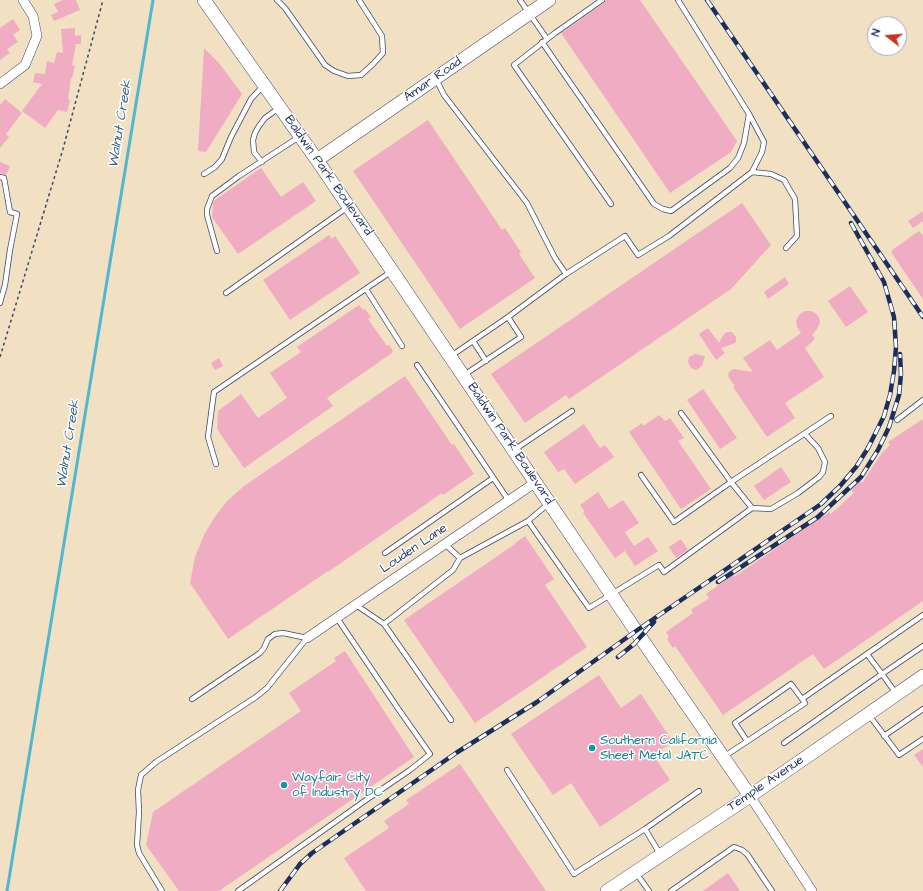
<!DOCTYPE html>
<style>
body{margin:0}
#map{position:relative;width:923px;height:891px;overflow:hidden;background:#f1e0c2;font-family:"Architects Daughter",sans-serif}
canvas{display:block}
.north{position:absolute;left:867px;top:16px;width:40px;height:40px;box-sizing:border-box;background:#fff;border:1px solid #a4acbf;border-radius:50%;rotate:287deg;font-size:11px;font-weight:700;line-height:16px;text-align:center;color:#1b2f5e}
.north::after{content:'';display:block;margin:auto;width:14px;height:18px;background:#c8321e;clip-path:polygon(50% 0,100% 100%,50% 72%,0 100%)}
</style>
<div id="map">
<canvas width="923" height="891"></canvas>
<div class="north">N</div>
</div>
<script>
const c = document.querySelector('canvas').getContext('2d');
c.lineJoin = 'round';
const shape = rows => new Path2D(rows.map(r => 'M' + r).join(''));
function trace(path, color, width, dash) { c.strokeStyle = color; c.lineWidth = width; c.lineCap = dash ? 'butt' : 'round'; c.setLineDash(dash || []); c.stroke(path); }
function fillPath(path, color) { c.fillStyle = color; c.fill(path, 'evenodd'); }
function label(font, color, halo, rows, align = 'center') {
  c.font = font + ' "Architects Daughter",sans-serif'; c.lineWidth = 3; c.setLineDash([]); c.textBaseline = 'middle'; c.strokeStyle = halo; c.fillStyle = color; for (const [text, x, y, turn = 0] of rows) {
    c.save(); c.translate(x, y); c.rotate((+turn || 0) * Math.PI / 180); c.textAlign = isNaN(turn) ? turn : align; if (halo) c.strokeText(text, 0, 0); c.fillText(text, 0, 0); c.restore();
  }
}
const stream = shape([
 [7,891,153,0]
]);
const building = shape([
 [63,0,76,0,80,10,54,21,51,15,58,12,54,4],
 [606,0,640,0,737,141,731,152,670,193,561,33,604,3],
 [13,19,20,30,13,35,18,42,7,49,10,53,0,60,0,28],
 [75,28,75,36,81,35,81,44,76,44,72,65,75,66,72,78,71,78,68,99,70,100,67,112,58,110,45,128,22,111,42,84,33,82,35,73,45,74,47,61,54,63,57,52,63,53,61,29],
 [204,48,219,63,242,94,206,152,198,151],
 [5,99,22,113,6,134,9,137,0,148,0,105],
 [428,120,502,230,505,228,521,252,519,254,535,278,460,329,353,171],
 [0,162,10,166,6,175,0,173],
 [261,168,281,197,303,182,316,201,238,254,212,217,213,203,215,200],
 [742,203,771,245,731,289,569,399,566,395,525,423,491,374],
 [923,211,923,221,913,228,908,221],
 [919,231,923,236,923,299,891,252,893,251,892,250],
 [329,235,332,239,335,236,360,273,290,320,263,280],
 [785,277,789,284,768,299,764,292],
 [850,286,868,312,846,327,828,301],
 [359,305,363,310,365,309,371,317,368,319,387,346,389,345,393,351,392,352,392,353,327,398,333,406,244,468,217,429,218,411,241,394,258,418,287,398,270,373,301,352,297,347],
 [805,311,811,311,815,313,819,317,820,322,817,329,812,335,815,339,805,348,824,377,785,403,795,418,767,437,733,387,735,386,729,378,728,374,730,371,734,369,753,372,743,358,770,340,777,350,801,333,797,327,796,321,799,315],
 [708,328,719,343,724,334,727,332,732,332,736,337,736,342,733,344,721,348,725,353,716,360,699,334],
 [695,354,705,356,702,366,696,370,691,368,688,362,689,357],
 [219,358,223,366,215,370,211,363],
 [405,376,452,445,454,444,474,474,443,495,442,493,328,572,328,571,228,639,190,583,195,557,204,535,214,518,227,501,244,486],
 [703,389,737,438,720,449,687,400],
 [659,415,665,421,670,418,684,438,678,441,711,489,681,509,629,432,642,423,643,426],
 [923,419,923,601,824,669,813,654,723,715,675,646,673,648,667,639,669,637,666,632,693,613,691,610,709,598,706,594,733,575,734,577,829,512,831,514,854,493,851,490,859,480,862,483,882,453,890,445,888,442],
 [584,424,600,448,605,445,614,457,575,484,564,469,558,472,544,452],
 [781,467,791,482,764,500,754,486],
 [598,492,609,509,623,500,639,523,625,532,634,546,648,537,658,551,635,566,625,551,615,558,583,513,585,512,580,505],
 [525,536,554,579,545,585,587,647,475,723,404,620,515,544,515,543],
 [681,539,688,550,676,558,669,547],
 [345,651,414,757,219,891,179,891,146,845,153,812,301,711,289,693,336,661,334,658],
 [599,675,621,708,641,694,673,742,653,755,670,780,600,827,571,783,553,795,511,734],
 [923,749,923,767,914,755],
 [460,764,546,891,366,891,344,858,389,828,384,821,409,804,406,800],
 [728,873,740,891,703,891]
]);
const path = shape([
 [0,357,63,149,103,0]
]);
const lane = shape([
 [277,0,285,8,325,65,334,71,348,76,361,75,373,64,383,53,382,36,359,0],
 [520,0,547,39],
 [602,0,555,33,514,65,611,204],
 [542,42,654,204,663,209,671,211,730,168,738,158,744,143,749,114],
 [436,79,444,95,527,203,555,258,566,274,508,317,451,356],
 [262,162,254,152,253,140,255,133,259,126,265,118,279,108],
 [752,172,771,174,784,180,795,199,797,236,786,248],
 [204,174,215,167,222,159,231,137,251,99,263,86],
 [0,177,4,178,10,212,17,214,10,250,5,285,0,303],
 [217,251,207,215,207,209,212,196,239,176,299,137],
 [566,274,625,236,638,255,669,236,752,172,762,152,764,142,749,114,678,0],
 [366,289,402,346],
 [226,293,348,207],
 [473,341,486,361],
 [417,365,509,501],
 [464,375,521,337,508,317],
 [681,413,731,482,831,416],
 [897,420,923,400],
 [514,450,572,411],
 [216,464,208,437,214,392,392,271],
 [752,508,771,509,798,493,819,477,823,472,825,462,818,448,805,434],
 [528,521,548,504],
 [445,544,460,558,528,521,589,608,659,565,664,572,752,508,731,482,674,522,641,475],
 [385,553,493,478],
 [356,605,384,624],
 [867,654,882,674,923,646],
 [802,699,923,615],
 [869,715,899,755,923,739],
 [451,720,384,624,453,570,460,558],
 [884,736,923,709],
 [784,743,882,674,895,692],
 [725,756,805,703,791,684,735,723,747,741],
 [507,770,574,874,645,829],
 [660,854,645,829,699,791],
 [636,873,649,891],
 [162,891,139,853,137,845,139,812,138,790,141,775,156,762,256,697,267,688,307,638,283,633,275,634,268,639,264,648,260,653,192,699],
 [238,891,366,800,410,770,430,754,397,707,337,618],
 [671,891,734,847,742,850,747,854,772,891]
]);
const street = shape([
 [0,84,25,65,37,36,33,16,23,0],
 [307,638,536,482],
 [750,796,812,891]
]);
const secondary = shape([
 [204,0,317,160,636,631,750,796],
 [317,160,549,0],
 [607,891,750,796,923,676]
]);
const rail = shape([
 [707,0,923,317],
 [718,582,818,517,861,477,878,450,889,427,899,395,901,374,900,354],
 [618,657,634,644,654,622],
 [280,891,300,864,312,853,456,753,537,702,636,631,821,504,840,486,856,467,868,448,884,416,890,395,894,371,896,347,894,317,884,282,851,223]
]);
const markers = [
 [592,748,4,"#0f9aa8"],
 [284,785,4,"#0f9aa8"]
];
const streetNames = [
 ["Amar Road",433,80,-35],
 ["Baldwin Park Boulevard",328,176,55],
 ["Baldwin Park Boulevard",510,444,56],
 ["Louden Lane",414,549,-34],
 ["Temple Avenue",766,784,-34]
];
const cultureNames = [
 ["Southern California",600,741],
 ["Sheet Metal JATC",600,756],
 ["Wayfair City",292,778],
 ["of Industry DC",292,793]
];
const waterNames = [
 ["Walnut Creek",121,124,-81],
 ["Walnut Creek",69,444,-81]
];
trace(stream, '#50b7cf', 3);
fillPath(building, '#efacc2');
trace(lane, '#3b4a6d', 6);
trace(street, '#3b4a6d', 10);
trace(secondary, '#3b4a6d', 14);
trace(path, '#3b4a6d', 1.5, [3, 3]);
trace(lane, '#fff', 4.5);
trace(street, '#fff', 9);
trace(secondary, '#fff', 13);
trace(rail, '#1b2f5e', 4.5);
trace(rail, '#fff', 3, [9]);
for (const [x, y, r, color] of markers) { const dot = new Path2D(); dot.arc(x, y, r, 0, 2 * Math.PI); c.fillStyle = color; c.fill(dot); trace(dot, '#fff', 1.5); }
label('13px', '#1b2f5e', '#fff', streetNames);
label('13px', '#0d838f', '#fff', cultureNames, 'left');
label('italic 14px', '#2e5f86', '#fff', waterNames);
</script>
